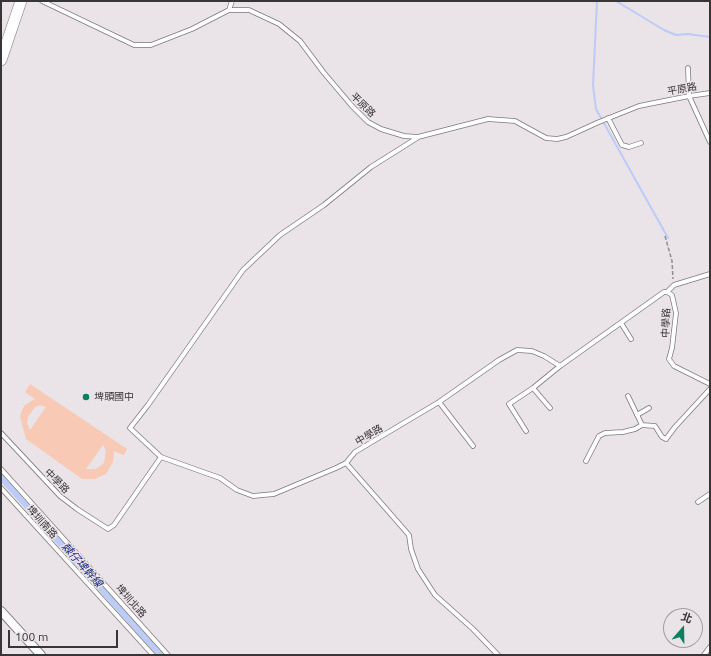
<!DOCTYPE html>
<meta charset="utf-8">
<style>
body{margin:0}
#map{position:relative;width:711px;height:656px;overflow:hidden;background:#eae3e8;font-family:Ubuntu,"Noto Sans TC",sans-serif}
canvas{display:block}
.frame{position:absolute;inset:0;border:2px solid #383537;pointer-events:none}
.north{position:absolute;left:663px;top:608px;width:40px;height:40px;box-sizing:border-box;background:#eae3e8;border:1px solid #a39da1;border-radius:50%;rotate:20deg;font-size:11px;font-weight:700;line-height:16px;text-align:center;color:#383537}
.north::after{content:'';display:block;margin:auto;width:14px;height:18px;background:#0b815f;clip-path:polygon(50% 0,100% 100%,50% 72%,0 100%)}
.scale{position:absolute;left:8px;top:630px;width:110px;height:18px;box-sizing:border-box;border:2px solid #383537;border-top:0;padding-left:5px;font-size:12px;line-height:14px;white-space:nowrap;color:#383537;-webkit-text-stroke:3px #eae3e8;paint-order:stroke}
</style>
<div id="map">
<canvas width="711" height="656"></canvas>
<div class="frame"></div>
<div class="north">北</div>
<div class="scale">100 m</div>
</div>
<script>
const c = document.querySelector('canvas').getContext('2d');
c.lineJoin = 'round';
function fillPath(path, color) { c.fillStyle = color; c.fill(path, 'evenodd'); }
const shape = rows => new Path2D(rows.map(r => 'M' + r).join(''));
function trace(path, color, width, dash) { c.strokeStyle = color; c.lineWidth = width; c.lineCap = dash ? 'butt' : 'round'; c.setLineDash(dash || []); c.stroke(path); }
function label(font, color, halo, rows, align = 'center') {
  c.font = font + ' Ubuntu,"Noto Sans TC",sans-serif'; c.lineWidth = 3; c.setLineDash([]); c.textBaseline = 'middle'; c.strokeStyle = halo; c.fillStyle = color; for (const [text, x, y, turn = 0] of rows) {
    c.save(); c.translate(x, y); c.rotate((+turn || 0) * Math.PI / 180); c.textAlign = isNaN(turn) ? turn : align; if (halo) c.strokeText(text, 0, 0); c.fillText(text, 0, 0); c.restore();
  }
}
const green = shape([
 [30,384,127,449,124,455,114,451,113,462,106,474,95,479,82,479,26,439,20,417,22,410,25,405,35,399,25,392],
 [40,405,46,407,30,430,27,423,28,417,35,407],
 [103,445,106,450,104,463,96,469,86,469]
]);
const stream = shape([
 [597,1,593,85,596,109,668,238],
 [616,1,664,30,676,35,688,34,710,37]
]);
const canal = shape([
 [1,476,162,655]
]);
const path = shape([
 [665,236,672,261,673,279]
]);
const service = shape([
 [42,1,134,45,151,45,192,29,229,10,249,10,279,24,300,41,324,73,352,106,368,122,381,129,404,136,418,137,488,119,515,121,546,138,557,139,566,137,599,122,639,106,689,96,710,93],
 [229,10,232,1],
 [688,68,689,96,710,142],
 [608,118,622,145,629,147,641,143],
 [667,292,674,285,710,274],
 [621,323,631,339],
 [533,388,550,408],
 [628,396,642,425],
 [439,402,473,446],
 [637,415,649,408],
 [526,431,509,404,533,388,560,366],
 [1,433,60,496,77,509,108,529,114,525,161,457,220,478,237,490,253,496,274,494,336,468,346,463,355,452,439,402,499,360,517,350,532,351,544,356,560,366,664,292,667,292,672,295,676,313,672,348,669,359,674,366,710,384],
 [161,457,130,428,148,405,243,270,280,235,324,205,371,167,417,138],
 [586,461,599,436,605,433,623,432,635,429,642,425,655,426,662,437,666,439,675,427,710,389],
 [346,463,409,535,411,549,418,569,435,595,473,629,498,655],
 [1,469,168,655],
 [1,488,153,655],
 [698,502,710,494],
 [704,655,710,647]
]);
const minor = shape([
 [1,611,41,655]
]);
const secondary = shape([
 [1,60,21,1]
]);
const markers = [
 [86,397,4,"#0b815f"]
];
const streetNames = [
 ["平原路",682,89,-11],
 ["平原路",363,105,44],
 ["中學路",666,323,-88],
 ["中學路",369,435,-31],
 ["中學路",57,481,45],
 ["埤圳南路",42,522,48],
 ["埤圳北路",131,601,48]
];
const poiNames = [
 ["埤頭國中",94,397]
];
const waterNames = [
 ["棘仔埤幹線",82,565,48]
];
fillPath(green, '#f8c9b4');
trace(stream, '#bcccf7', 2);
trace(canal, '#bcccf7', 8);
trace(service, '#7f787c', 5.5);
trace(minor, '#7f787c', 10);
trace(secondary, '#7f787c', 12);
trace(path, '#928d90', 1.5, [4, 2]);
trace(service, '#fff', 4);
trace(minor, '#fff', 8);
trace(secondary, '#fff', 11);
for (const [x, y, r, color] of markers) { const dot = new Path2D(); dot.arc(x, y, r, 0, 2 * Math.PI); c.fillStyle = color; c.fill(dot); trace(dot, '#eae3e8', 1.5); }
label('10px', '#383537', '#eae3e8', streetNames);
label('10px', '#383537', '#eae3e8', poiNames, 'left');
label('italic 11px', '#1b2a79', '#eae3e8', waterNames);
</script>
